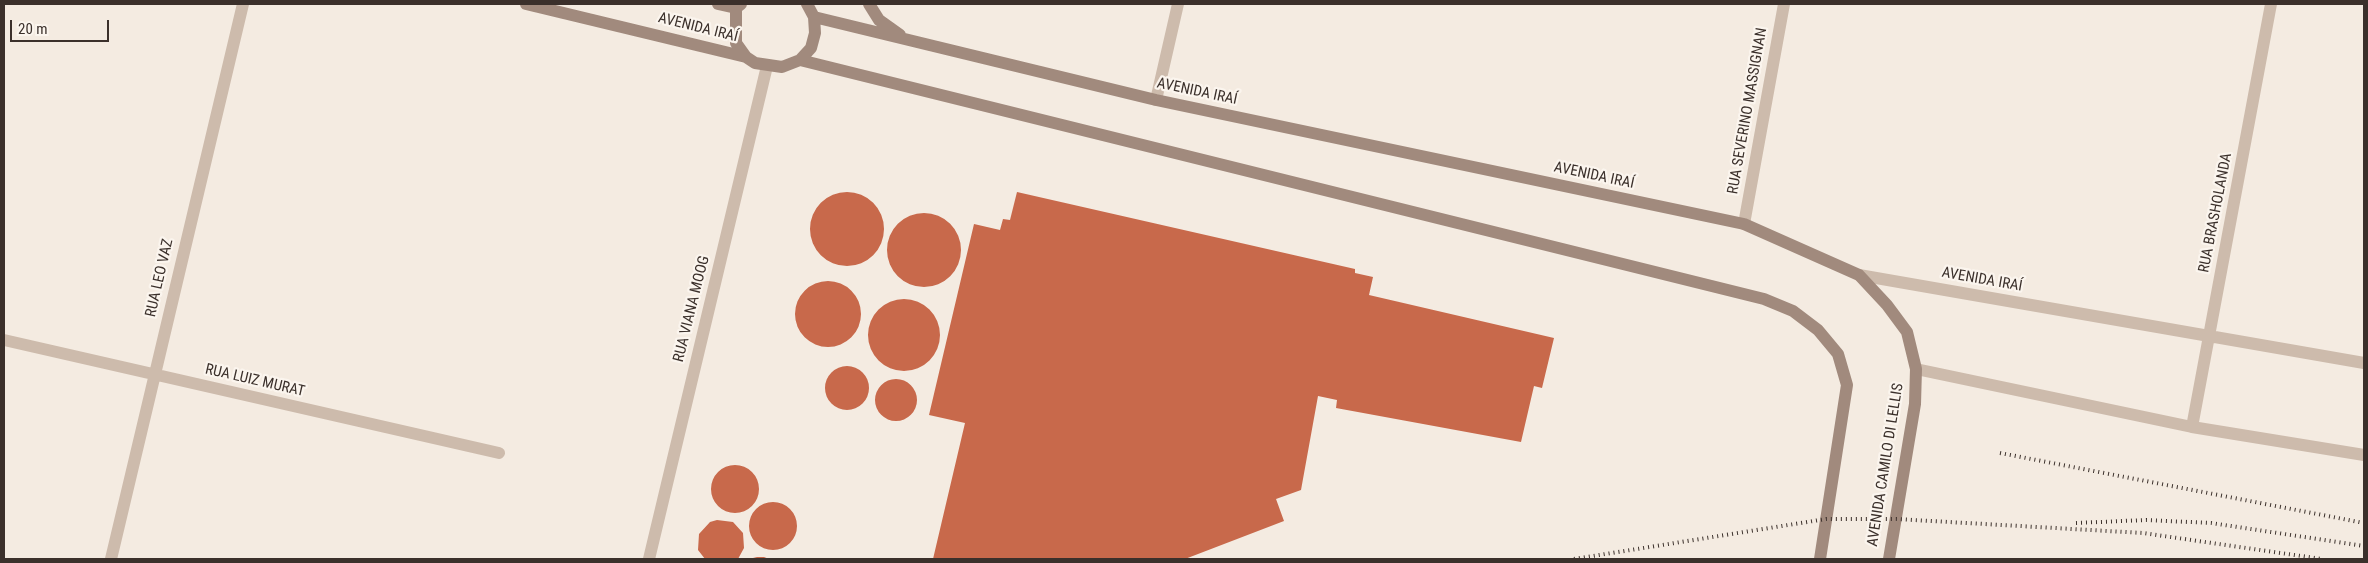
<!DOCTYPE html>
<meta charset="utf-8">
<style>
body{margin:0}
#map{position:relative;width:2368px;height:563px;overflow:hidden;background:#f4ebe1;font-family:"Roboto Condensed",sans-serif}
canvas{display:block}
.frame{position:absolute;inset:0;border:5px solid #3b302b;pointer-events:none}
.scale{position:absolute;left:10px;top:20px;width:99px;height:22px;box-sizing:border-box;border:2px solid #3b302b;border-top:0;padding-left:6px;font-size:15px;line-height:18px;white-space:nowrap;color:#3b302b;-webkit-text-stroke:4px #fbf5ee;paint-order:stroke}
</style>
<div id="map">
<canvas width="2368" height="563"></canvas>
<div class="frame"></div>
<div class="scale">20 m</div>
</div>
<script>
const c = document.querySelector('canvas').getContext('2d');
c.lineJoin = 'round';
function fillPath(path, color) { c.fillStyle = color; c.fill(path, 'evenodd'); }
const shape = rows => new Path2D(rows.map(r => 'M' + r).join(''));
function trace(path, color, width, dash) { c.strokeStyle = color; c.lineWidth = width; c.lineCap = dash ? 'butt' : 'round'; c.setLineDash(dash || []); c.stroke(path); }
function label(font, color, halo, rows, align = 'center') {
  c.font = font + ' "Roboto Condensed",sans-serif'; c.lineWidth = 4.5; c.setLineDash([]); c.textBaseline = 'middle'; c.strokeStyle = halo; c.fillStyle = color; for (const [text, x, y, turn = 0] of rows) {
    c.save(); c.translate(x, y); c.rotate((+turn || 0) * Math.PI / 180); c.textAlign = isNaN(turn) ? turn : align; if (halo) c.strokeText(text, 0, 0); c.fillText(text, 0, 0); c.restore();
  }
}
const building = shape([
 [1017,192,1355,269,1355,273,1373,277,1369,295,1554,338,1542,388,1534,386,1521,442,1336,408,1337,400,1318,396,1301,490,1276,499,1284,521,1185,559,933,559,965,423,929,415,974,224,1000,230,1003,219,1010,220],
 '810 229a37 37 0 1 1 74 0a37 37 0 1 1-74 0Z',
 '887 250a37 37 0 1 1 74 0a37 37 0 1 1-74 0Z',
 '795 314a33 33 0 1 1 66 0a33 33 0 1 1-66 0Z',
 '868 335a36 36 0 1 1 72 0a36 36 0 1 1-72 0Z',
 '825 388a22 22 0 1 1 44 0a22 22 0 1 1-44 0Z',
 '875 400a21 21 0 1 1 42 0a21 21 0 1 1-42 0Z',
 '711 489a24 24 0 1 1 48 0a24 24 0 1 1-48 0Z',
 '749 526a24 24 0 1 1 48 0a24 24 0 1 1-48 0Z',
 [717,520,733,522,743,533,744,548,738,559,705,559,698,550,699,534,710,522],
 [757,557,764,557,769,559,749,559]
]);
const street = shape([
 [1156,100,1178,4],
 [1744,224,1784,4],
 [1859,275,2364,363],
 [4,340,499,453],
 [1916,369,2192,427,2364,455],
 [2192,427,2271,4],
 [111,559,243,4],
 [649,559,767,66]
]);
const secondary = shape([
 [526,4,746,57],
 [718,4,736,8],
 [741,4,736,8,736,43,746,57,755,63,782,67,800,60,811,48,815,33,814,17,807,4],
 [869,4,879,20,900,35],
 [814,17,1156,100,1744,224,1859,275,1887,305,1907,332,1916,369,1915,404,1889,559],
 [800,60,1764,299,1793,311,1818,330,1838,354,1847,385,1820,559]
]);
const rail = shape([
 [2000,453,2364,523],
 [2076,523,2146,520,2211,523,2364,546],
 [1574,559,1826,519,1896,519,2143,533,2322,559]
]);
const streetNames = [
 ["AVENIDA IRAÍ",698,28,14],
 ["AVENIDA IRAÍ",1197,92,12],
 ["RUA SEVERINO MASSIGNAN",1748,111,-80],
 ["AVENIDA IRAÍ",1594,176,12],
 ["RUA BRASHOLANDA",2216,213,-79],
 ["RUA LEO VAZ",160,278,-77],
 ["AVENIDA IRAÍ",1982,280,10],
 ["RUA VIANA MOOG",692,309,-76],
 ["RUA LUIZ MURAT",255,381,13],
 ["AVENIDA CAMILO DI LELLIS",1886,465,-81]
];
fillPath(building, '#c8694b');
trace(street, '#cdbbac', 12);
trace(secondary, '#a18a7d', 12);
trace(rail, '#3b302b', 4, [1, 4]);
label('15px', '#3b302b', '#fbf5ee', streetNames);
</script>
